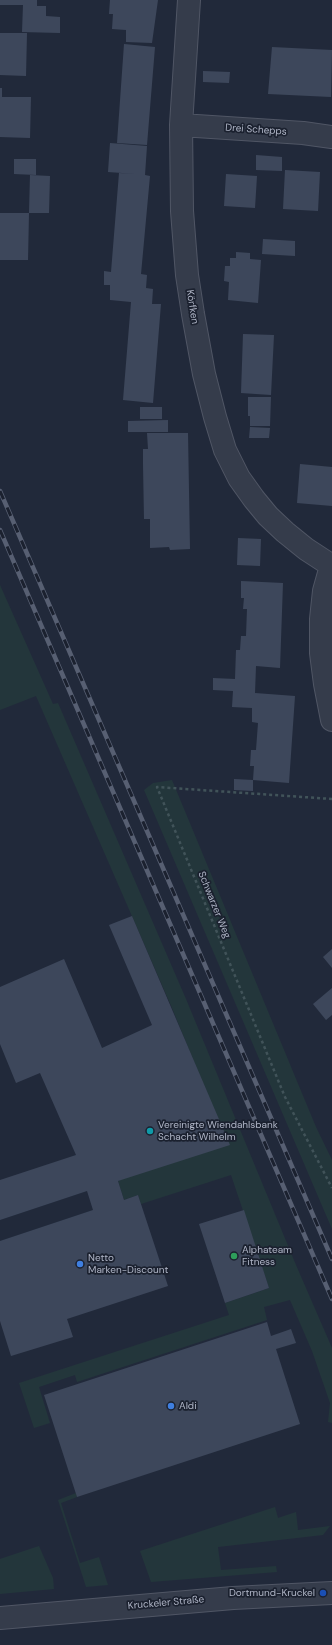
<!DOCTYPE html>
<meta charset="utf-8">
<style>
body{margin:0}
canvas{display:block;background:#21293a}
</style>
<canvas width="332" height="1645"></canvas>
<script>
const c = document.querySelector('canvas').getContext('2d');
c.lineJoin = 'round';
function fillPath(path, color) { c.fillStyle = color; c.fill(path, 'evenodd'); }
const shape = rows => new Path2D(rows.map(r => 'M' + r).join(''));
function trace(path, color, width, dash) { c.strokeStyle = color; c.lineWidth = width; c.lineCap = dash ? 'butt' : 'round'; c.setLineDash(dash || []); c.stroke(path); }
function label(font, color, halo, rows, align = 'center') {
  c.font = font + ' "DM Sans",sans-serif'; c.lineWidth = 3.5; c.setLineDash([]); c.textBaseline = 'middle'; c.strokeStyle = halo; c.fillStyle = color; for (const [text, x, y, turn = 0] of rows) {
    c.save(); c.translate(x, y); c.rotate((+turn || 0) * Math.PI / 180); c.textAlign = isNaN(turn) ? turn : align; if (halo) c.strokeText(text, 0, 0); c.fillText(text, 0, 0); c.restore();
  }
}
const green = shape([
 [0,585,53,704,58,703,186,999,296,1265,332,1348,332,1423,328,1422,330,1403,312,1351,290,1300,264,1307,267,1320,77,1382,75,1375,39,1387,50,1423,34,1428,19,1383,229,1315,225,1303,269,1288,231,1175,141,1204,138,1195,124,1200,118,1181,213,1108,172,1008,36,696,0,710],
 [172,780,316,1127,332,1160,332,1229,144,790,153,783],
 [76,1493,77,1497,61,1503,80,1563,99,1557,108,1585,86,1587,58,1500],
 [275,1507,278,1518,296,1512,298,1530,330,1526,323,1535,218,1547,221,1570,276,1566,277,1572,151,1582,140,1551],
 [39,1546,53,1578,54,1589,0,1594,0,1559]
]);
const building = shape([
 [0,0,37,0,37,6,46,6,46,16,60,17,60,33,22,32,23,5,0,5],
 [110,0,158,0,152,43,126,42,126,30,112,29,113,14,109,14],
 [0,33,27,33,26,76,0,75],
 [124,44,155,47,147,145,117,143],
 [272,47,332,50,331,97,268,94],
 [203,71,230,72,229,83,203,82],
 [0,88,2,88,2,97,31,97,30,138,0,137],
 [110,143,147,146,145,175,150,176,141,274,147,275,146,288,153,289,152,304,161,304,153,403,123,400,131,302,110,300,110,285,104,285,104,271,111,272,119,173,136,174,108,172],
 [256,155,282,157,282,171,256,170],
 [14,159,36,159,36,175,14,174],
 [285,170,320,172,318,211,283,209],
 [226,174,257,176,255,208,224,206],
 [30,175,50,176,49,213,29,213],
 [0,213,29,213,28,260,0,260],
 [263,239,295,241,295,256,262,254],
 [236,252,250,253,250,259,261,260,258,303,228,300,229,282,224,281,225,266,230,266,230,258,236,258],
 [243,334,274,335,271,395,241,393],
 [248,397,271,397,270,426,250,426,250,416,248,416],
 [140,407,162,407,162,419,140,419],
 [168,420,168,432,128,432,128,421],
 [250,427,270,428,269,438,249,438],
 [147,433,188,433,190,549,170,550,169,547,150,548,150,519,144,519,143,464,143,449,148,449],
 [300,464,332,467,332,506,297,503],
 [238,538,261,539,260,566,237,565],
 [241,581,283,583,280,668,256,666,255,693,295,696,289,783,253,780,254,766,250,766,251,750,256,750,258,723,252,722,252,708,232,707,233,691,213,690,213,678,235,679,236,650,240,650,241,636,246,636,247,609,243,609,244,598,241,598],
 [234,779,253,780,253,791,234,790],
 [132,916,230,1145,118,1181,124,1200,138,1195,168,1286,67,1319,73,1337,11,1356,0,1321,0,1241,93,1210,87,1191,0,1220,0,1180,76,1155,40,1073,16,1083,0,1044,0,987,64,959,102,1048,150,1026,152,1025,109,925],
 [332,949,332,968,323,957],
 [332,988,332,1015,326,1020,313,1004],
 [244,1210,269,1288,225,1303,199,1224],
 [267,1322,271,1336,291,1329,296,1343,276,1349,300,1424,77,1497,44,1395]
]);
const path = shape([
 [332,799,157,787,285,1097,332,1188]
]);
const minor = shape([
 [189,0,181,125,182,211,187,275,193,314,204,374,215,417,225,450,239,478,254,499,268,516,285,532,306,549,332,566],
 [181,125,303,133,332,137],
 [331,566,324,591,321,619,321,653,325,684,332,720]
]);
const tertiary = shape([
 [0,1618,233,1598,332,1593]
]);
const rail = shape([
 [0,491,332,1259],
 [0,530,332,1299]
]);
const markers = [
 [150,1131,4,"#0f9aa8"],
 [234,1256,4,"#2e9e5b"],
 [80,1264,4,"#3f7fe0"],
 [171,1406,4,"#3f7fe0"],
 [323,1593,4,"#1a4fb4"]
];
const streetNames = [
 ["Drei Schepps",256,130,4],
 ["Körfken",192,307,81],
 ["Schwarzer Weg",214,905,68],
 ["Kruckeler Straße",166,1603,-5]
];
const poiNames = [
 ["Vereinigte Wiendahlsbank",158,1125],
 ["Schacht Wilhelm",158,1137],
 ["Alphateam",242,1250],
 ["Fitness",242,1262],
 ["Netto",88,1258],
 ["Marken-Discount",88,1270],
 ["Aldi",179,1406],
 ["Dortmund-Kruckel",315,1593,"right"]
];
fillPath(green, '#23363b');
fillPath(building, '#3d475b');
trace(minor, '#505665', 24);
trace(tertiary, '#505665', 24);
trace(path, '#415359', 2.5, [3, 3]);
trace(minor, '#353c4b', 22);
trace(tertiary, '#353c4b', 22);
trace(rail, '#575f72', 4.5);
trace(rail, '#1b212f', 3, [9]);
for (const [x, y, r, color] of markers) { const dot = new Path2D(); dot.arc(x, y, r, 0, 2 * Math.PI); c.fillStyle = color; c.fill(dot); trace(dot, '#1b212f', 1.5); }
label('10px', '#b0b6c7', '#1b212f', streetNames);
label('10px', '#b0b6c7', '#1b212f', poiNames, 'left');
</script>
